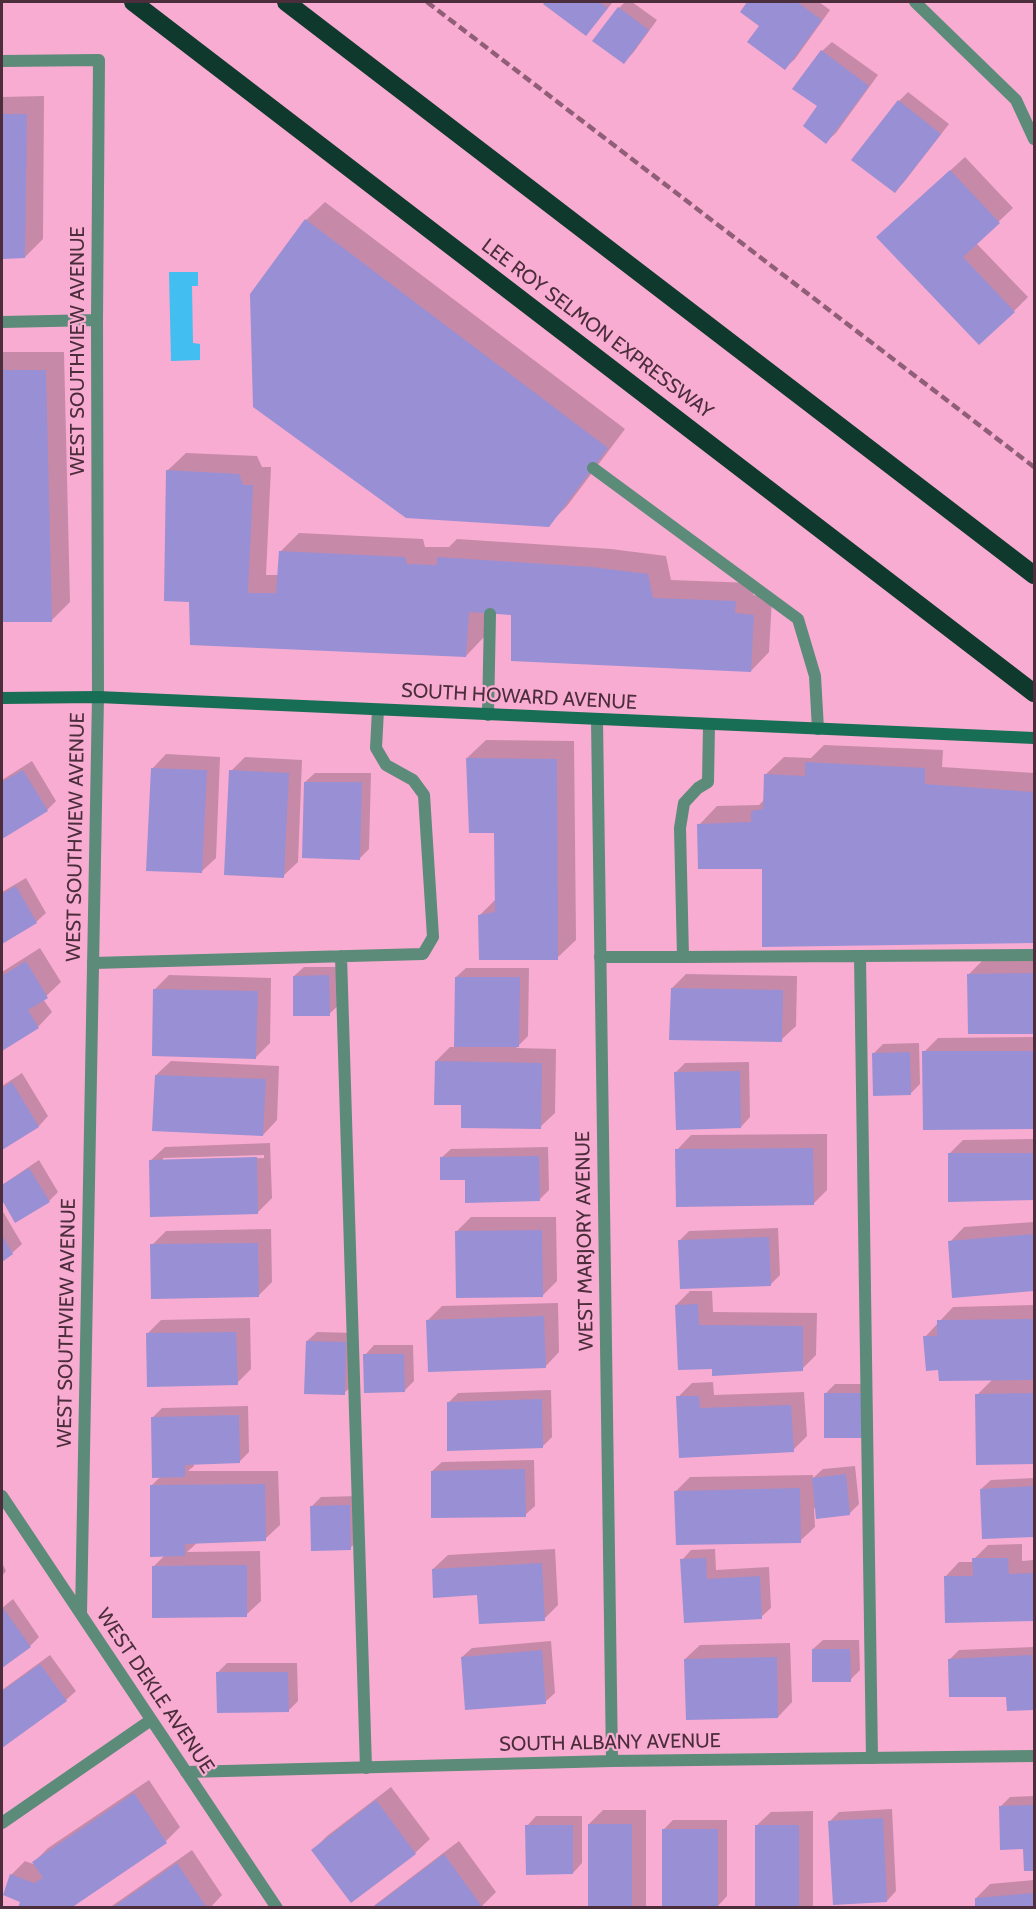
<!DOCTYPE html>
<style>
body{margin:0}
#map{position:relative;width:1036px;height:1909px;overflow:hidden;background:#f8acd1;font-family:Cabin,sans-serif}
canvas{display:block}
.frame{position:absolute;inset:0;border:3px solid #4c2d3c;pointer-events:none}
</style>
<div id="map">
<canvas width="1036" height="1909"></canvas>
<div class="frame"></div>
</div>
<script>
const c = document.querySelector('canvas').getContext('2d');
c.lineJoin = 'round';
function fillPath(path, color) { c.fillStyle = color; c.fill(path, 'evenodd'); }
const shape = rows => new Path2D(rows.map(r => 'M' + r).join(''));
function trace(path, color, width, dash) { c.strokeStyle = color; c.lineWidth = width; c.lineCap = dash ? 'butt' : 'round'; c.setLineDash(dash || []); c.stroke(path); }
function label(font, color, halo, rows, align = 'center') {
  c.font = font + ' Cabin,sans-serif'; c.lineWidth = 4.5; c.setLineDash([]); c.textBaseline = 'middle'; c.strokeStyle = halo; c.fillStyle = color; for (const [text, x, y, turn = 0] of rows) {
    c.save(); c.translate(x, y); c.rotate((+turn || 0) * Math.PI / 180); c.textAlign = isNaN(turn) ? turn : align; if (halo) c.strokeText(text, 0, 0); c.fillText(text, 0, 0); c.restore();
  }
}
const water = shape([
 [169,272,198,272,198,286,192,286,193,343,200,344,200,360,171,361]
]);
const shadow = shape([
 [547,2,613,2,586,34,545,4],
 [625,2,632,2,657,20,633,53,624,62,619,8],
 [749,2,819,2,830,10,795,59,785,68,762,25,742,11],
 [832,42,878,75,836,133,826,142,819,106,822,51],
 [908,92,949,124,904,182,895,191,899,101],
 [44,96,43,239,25,257,2,257,2,97],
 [965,157,1013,208,976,243,1028,297,1014,311,893,223],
 [325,202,625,429,567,506,548,525,306,220],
 [2,352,64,352,70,602,52,620,2,620],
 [186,453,257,456,262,467,271,467,266,575,279,575,280,552,299,533,423,539,425,547,449,547,457,539,611,549,666,556,671,580,753,583,753,595,772,598,769,652,751,671,513,614,485,612,484,637,466,656,190,601,167,471],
 [486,740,574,741,576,940,557,958,480,915,497,898,496,832,467,758],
 [824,745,943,750,942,767,1034,773,1034,941,763,946,763,867,699,825,717,806,759,805,765,799,765,775,784,757,811,758],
 [166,754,220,757,216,858,201,872,152,769],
 [245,757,302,760,298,862,283,876,231,771],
 [32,761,56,801,47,810,2,837,2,780],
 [315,773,371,773,369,849,360,858,305,782],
 [26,878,46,913,36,922,2,942,2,892],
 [40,948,61,982,43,999,52,1012,38,1027,2,1049,2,972],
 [983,960,1034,960,1034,1032,970,1033,969,974],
 [304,967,338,967,339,1005,329,1014,294,976],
 [466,968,529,968,528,1036,516,1048,556,1049,555,1113,540,1127,462,1104,436,1061,450,1047,455,1047,456,977],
 [686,974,797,976,796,1026,781,1040,672,988],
 [169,975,271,978,270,1043,255,1058,155,989],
 [1034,1037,1034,1128,924,1128,924,1052,938,1038],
 [919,1043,920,1084,910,1094,874,1053,883,1044],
 [171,1061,279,1066,277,1120,263,1135,156,1075],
 [749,1062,750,1117,741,1127,675,1073,685,1063],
 [22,1073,48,1116,39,1126,2,1148,2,1086],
 [827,1134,827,1190,813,1204,677,1150,691,1135],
 [1034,1139,1034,1199,949,1200,949,1154,963,1140],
 [270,1143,272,1198,258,1212,150,1161,165,1147],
 [264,1155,264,1158,163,1161,163,1158],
 [548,1147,549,1190,539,1200,466,1178,441,1158,451,1149],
 [39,1160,58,1192,49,1201,16,1221,2,1197,2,1185],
 [2,1210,22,1244,12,1253,2,1260],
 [471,1217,556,1217,557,1281,542,1296,456,1232],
 [1034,1222,1034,1290,954,1296,950,1242,964,1227],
 [778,1228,780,1275,770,1285,680,1240,689,1231],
 [271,1229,272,1282,258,1296,152,1245,166,1231],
 [690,1291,712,1291,713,1312,817,1313,816,1355,802,1369,714,1367,676,1305],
 [558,1303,559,1352,545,1367,428,1320,442,1306],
 [1034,1305,1034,1463,978,1463,977,1395,993,1379,925,1337,953,1307],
 [250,1318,251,1369,237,1383,147,1334,161,1320],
 [317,1332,355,1333,354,1384,344,1393,307,1341],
 [374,1345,413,1345,414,1381,404,1391,365,1355],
 [713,1382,714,1395,804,1392,807,1436,793,1450,681,1456,678,1397,692,1383],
 [835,1384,871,1384,871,1427,825,1394],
 [551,1390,552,1437,543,1446,448,1403,458,1393],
 [248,1406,249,1452,239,1462,194,1463,194,1466,188,1471,278,1471,280,1525,265,1539,198,1542,187,1552,260,1551,261,1601,246,1615,153,1567,165,1555,151,1486,161,1476,152,1418,162,1408],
 [534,1460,535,1506,525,1515,432,1471,442,1462],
 [855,1466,859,1504,849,1514,814,1508,815,1527,800,1541,676,1491,690,1477,813,1475,813,1478,823,1469],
 [1034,1478,1034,1535,984,1538,981,1489,991,1480],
 [359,1496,360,1539,350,1548,312,1506,321,1497],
 [1022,1544,1022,1561,1034,1560,1034,1619,946,1622,945,1577,959,1562,974,1562,974,1559,988,1545],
 [555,1549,558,1605,544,1619,479,1594,433,1569,448,1555],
 [715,1549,716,1570,769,1567,771,1608,761,1617,685,1621,682,1560,691,1550],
 [2,1563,6,1571,2,1576],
 [13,1599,39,1637,30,1646,2,1666,2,1608],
 [823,1640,859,1640,860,1670,850,1680,813,1649],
 [551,1641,555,1693,545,1702,462,1657,472,1648],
 [790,1643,792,1702,778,1717,685,1659,700,1645],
 [1034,1647,1034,1707,1033,1709,1008,1696,950,1659,959,1650],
 [50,1655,76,1691,66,1700,2,1746,2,1690],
 [227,1663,297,1663,298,1701,288,1711,217,1673],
 [149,1780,180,1827,166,1841,68,1908,22,1901,11,1875,25,1861,36,1865,34,1862,48,1848],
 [391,1787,430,1839,415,1853,352,1901,313,1850,327,1836],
 [1034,1796,1034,1869,1025,1869,1024,1848,1001,1806,1010,1797],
 [892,1809,896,1891,887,1901,830,1821,839,1812],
 [603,1810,646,1810,646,1908,590,1908,589,1824],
 [813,1811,813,1908,757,1908,756,1826,771,1812],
 [536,1816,582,1816,582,1863,573,1873,527,1826],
 [673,1820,727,1820,727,1896,718,1906,663,1830],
 [459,1841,496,1892,480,1908,371,1908],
 [192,1850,222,1895,210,1908,109,1908],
 [1034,1880,1034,1908,977,1908,976,1898,990,1884]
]);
const building = shape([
 [545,2,599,2,608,8,586,36,543,4],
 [747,2,797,2,822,20,785,70,747,42,759,26,740,12],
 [618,7,649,30,624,64,592,41],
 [821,50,869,86,826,144,803,126,817,106,792,89],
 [898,100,941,134,895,193,851,160],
 [2,114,27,114,25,258,2,259],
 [950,170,1000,223,963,257,1015,312,979,345,876,237],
 [305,219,608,448,549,527,406,518,253,407,250,294],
 [2,370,46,370,52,622,2,622],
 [166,470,239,474,243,485,253,485,248,593,276,593,279,551,405,557,407,564,437,565,437,557,592,567,648,574,653,598,736,601,735,613,754,615,751,672,511,661,511,615,469,612,466,657,190,645,189,602,164,601],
 [466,758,557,759,558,960,479,960,478,915,495,912,494,833,469,833],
 [805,762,925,768,925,784,1034,792,1034,943,762,947,762,869,698,869,697,824,751,822,751,811,763,809,764,774,805,776],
 [151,768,207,770,202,873,146,871],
 [23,770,48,811,2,839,2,782],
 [229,770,289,773,284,878,224,875],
 [304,782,362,782,360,860,302,858],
 [16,886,37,923,2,944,2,894],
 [26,961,48,998,28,1010,39,1028,2,1051,2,976],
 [1034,973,1034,1034,968,1034,967,974],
 [329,975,330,1016,293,1016,293,976],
 [455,977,520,977,519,1047,454,1047],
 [671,988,783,990,782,1042,669,1040],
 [153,989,258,991,256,1059,152,1056],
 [922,1051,1034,1051,1034,1129,923,1130],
 [910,1052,911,1095,873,1096,872,1053],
 [435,1061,542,1063,541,1129,461,1128,461,1105,434,1105],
 [740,1071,741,1128,676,1130,674,1072],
 [155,1075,266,1079,263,1136,152,1131],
 [12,1082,39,1127,2,1150,2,1088],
 [813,1148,814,1205,676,1207,675,1149],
 [948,1153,1034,1153,1034,1200,948,1202],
 [539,1156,540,1201,465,1203,465,1180,440,1180,440,1157],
 [257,1157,258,1214,150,1217,149,1160],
 [29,1168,50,1202,15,1223,2,1200,2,1185],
 [542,1230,543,1297,456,1298,455,1231],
 [1034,1234,1034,1291,952,1298,948,1241],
 [2,1235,13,1254,2,1262],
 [769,1237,771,1286,680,1289,678,1240],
 [258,1243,259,1297,151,1299,150,1244],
 [698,1304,699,1325,803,1326,803,1371,712,1376,712,1369,678,1370,675,1305],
 [544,1316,546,1368,428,1372,426,1320],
 [1034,1319,1034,1380,939,1381,938,1370,926,1371,923,1336,937,1336,937,1320],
 [236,1332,238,1385,147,1387,146,1333],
 [306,1341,346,1342,345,1395,304,1394],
 [363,1354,404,1354,405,1392,364,1393],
 [824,1393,862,1393,862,1438,824,1438],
 [1034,1393,1034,1464,976,1465,975,1394],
 [676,1396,699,1396,700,1408,791,1405,794,1452,679,1458],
 [542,1399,543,1448,447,1451,447,1402],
 [239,1415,240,1463,185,1465,185,1477,152,1478,151,1417],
 [525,1469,526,1517,431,1518,431,1471],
 [846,1474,850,1515,816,1519,812,1478],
 [265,1484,266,1541,185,1544,185,1556,150,1557,150,1485],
 [1034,1486,1034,1537,982,1539,980,1489],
 [800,1488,801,1543,676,1545,674,1491],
 [350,1505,351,1550,311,1551,310,1506],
 [706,1558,707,1579,760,1576,762,1619,684,1623,680,1559],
 [972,1558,1008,1558,1009,1574,1034,1573,1034,1621,945,1623,944,1576,973,1576],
 [542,1563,545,1621,479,1624,477,1595,433,1598,432,1569],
 [247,1565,247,1617,152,1618,152,1566],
 [3,1608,31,1647,2,1668,2,1609],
 [812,1649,850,1649,851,1682,812,1682],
 [542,1650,546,1704,465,1710,461,1657],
 [1032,1655,1034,1710,1007,1711,1006,1697,949,1697,948,1659],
 [777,1657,778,1718,686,1720,684,1659],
 [40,1664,67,1701,2,1748,2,1691],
 [216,1672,288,1672,289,1712,217,1713],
 [134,1793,167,1843,71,1908,18,1908,20,1902,3,1895,10,1874,34,1883,43,1878,32,1862],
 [376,1800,416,1854,351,1903,311,1850],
 [1034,1805,1034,1871,1024,1871,1023,1849,1000,1850,999,1806],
 [883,1818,887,1902,833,1905,828,1821],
 [588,1824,632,1824,632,1908,588,1908],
 [525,1825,573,1825,573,1874,526,1875],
 [755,1825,799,1825,799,1908,755,1908],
 [662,1829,718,1829,718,1907,662,1908],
 [444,1854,483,1908,372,1908],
 [177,1863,207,1908,112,1908],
 [1034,1893,1034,1908,975,1908,975,1898]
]);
const lane = shape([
 [593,468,798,619,815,676,818,729],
 [488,715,490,614],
 [341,956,366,1768],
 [860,956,872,1758],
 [600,957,683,957,680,828,684,803,698,788,708,782,709,725],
 [683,957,1034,955],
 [93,963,423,954,433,937,424,795,413,780,386,765,376,748,378,710]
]);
const street = shape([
 [915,2,1016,100,1034,139],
 [2,61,99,60,97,320,98,697,81,1614],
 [2,322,97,320],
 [597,720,612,1761],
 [2,1496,277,1908],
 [186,1772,612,1761,1034,1756],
 [2,1823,151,1720]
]);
const secondary = shape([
 [2,698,98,697,1034,738]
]);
const highway = shape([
 [133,2,1034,693],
 [286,2,1034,575]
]);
const rail = shape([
 [427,2,1034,467]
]);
const streetNames = [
 ["LEE ROY SELMON EXPRESSWAY",597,329,37],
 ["WEST SOUTHVIEW AVENUE",78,351,-90],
 ["SOUTH HOWARD AVENUE",519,697,3],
 ["WEST SOUTHVIEW AVENUE",76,837,-89],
 ["WEST MARJORY AVENUE",585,1241,-91],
 ["WEST SOUTHVIEW AVENUE",67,1323,-89],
 ["WEST DEKLE AVENUE",155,1691,56],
 ["SOUTH ALBANY AVENUE",610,1743,-1]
];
fillPath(water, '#42bef0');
fillPath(shadow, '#0003');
fillPath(building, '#988fd4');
trace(lane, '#5c8b79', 12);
trace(street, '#5c8b79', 12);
trace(secondary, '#186d55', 12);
trace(highway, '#10392d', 18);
trace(rail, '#905f77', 4.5, [9, 4.5]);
label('20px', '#4c2d3c', '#f8acd1', streetNames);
</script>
